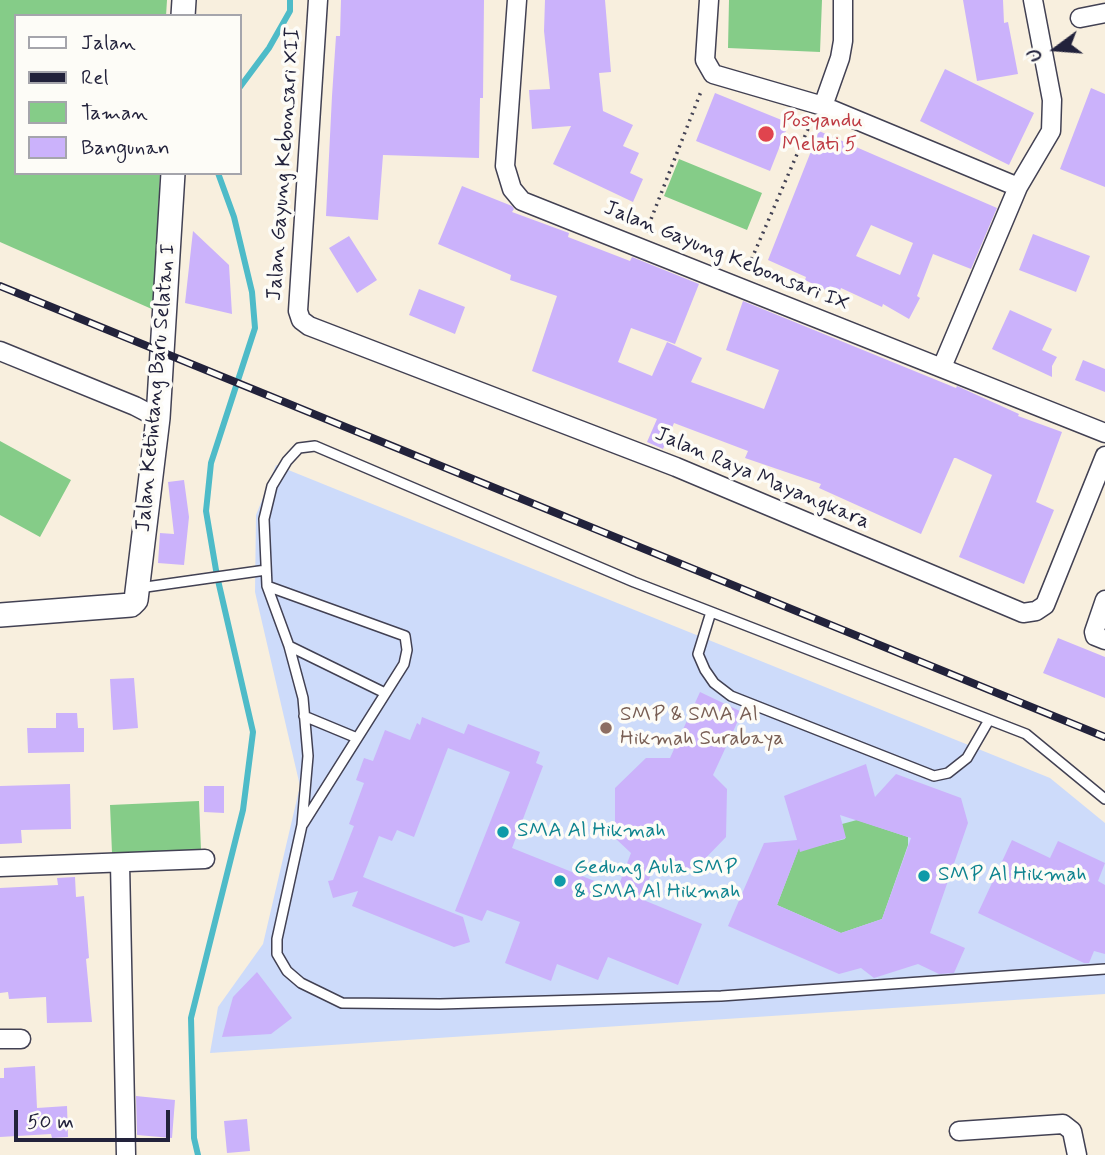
<!DOCTYPE html>
<style>
body{margin:0}
#map{position:relative;width:1105px;height:1155px;overflow:hidden;background:#f8efde;font-family:Mynerve,sans-serif}
canvas{display:block}
.legend{position:absolute;left:14px;top:14px;width:228px;height:161px;box-sizing:border-box;background:#fdfcf7;border:2px solid #a5a5ac;margin:0;padding:9px 12px;list-style:none;font-size:21px;color:#22223b}
.legend li{display:flex;align-items:center;gap:14px;height:35px}
.legend b{width:35px;border:2px solid #a5a5ac}
.north{position:absolute;left:1021px;top:14px;width:70px;height:70px;-webkit-text-stroke:5px #fdfcf7;paint-order:stroke;rotate:254deg;font-size:19px;font-weight:700;line-height:28px;text-align:center;color:#22223b}
.north::after{content:'';display:block;margin:auto;width:24px;height:32px;background:#22223b;clip-path:polygon(50% 0,100% 100%,50% 72%,0 100%)}
.scale{position:absolute;left:14px;top:1110px;width:156px;height:32px;box-sizing:border-box;border:4px solid #22223b;border-top:0;padding-left:9px;font-size:21px;line-height:24px;white-space:nowrap;color:#22223b;-webkit-text-stroke:5px #fdfcf7;paint-order:stroke}
</style>
<div id="map">
<canvas width="1105" height="1155"></canvas>
<ul class="legend">
<li><b style="height:9px;background:#fff"></b>Jalan</li>
<li><b style="height:9px;background:#22223b"></b>Rel</li>
<li><b style="height:19px;background:#85cc88"></b>Taman</li>
<li><b style="height:19px;background:#cbb2fb"></b>Bangunan</li>
</ul>
<div class="north">U</div>
<div class="scale">50 m</div>
</div>
<script>
const c = document.querySelector('canvas').getContext('2d');
c.lineJoin = 'round';
function fillPath(path, color) { c.fillStyle = color; c.fill(path, 'evenodd'); }
const shape = rows => new Path2D(rows.map(r => 'M' + r).join(''));
function trace(path, color, width, dash) { c.strokeStyle = color; c.lineWidth = width; c.lineCap = dash ? 'butt' : 'round'; c.setLineDash(dash || []); c.stroke(path); }
function label(font, color, halo, rows, align = 'center') {
  c.font = font + ' Mynerve,sans-serif'; c.lineWidth = 7; c.setLineDash([]); c.textBaseline = 'middle'; c.strokeStyle = halo; c.fillStyle = color; for (const [text, x, y, turn = 0] of rows) {
    c.save(); c.translate(x, y); c.rotate((+turn || 0) * Math.PI / 180); c.textAlign = isNaN(turn) ? turn : align; if (halo) c.strokeText(text, 0, 0); c.fillText(text, 0, 0); c.restore();
  }
}
const built = shape([
 [276,465,1050,778,1105,823,1105,994,210,1053,218,1007,263,944,300,786,255,592,256,515]
]);
const green = shape([
 [0,0,167,0,166,16,16,16,16,173,160,173,154,310,0,242],
 [729,0,822,0,820,52,728,48],
 [679,159,762,193,747,230,664,196],
 [0,441,71,480,40,537,0,515],
 [199,801,201,850,112,853,110,805],
 [857,820,908,837,908,845,882,919,841,933,777,905,801,842,814,847,845,839,842,824]
]);
const stream = shape([
 [240,87,269,48,290,11,290,0],
 [198,1155,194,1138,191,1018,243,810,253,732,217,576,206,511,211,463,255,328,252,292,234,217,218,173]
]);
const building = shape([
 [341,0,484,0,483,98,480,98,479,158,383,155,378,220,326,216,332,96,336,36,340,36],
 [545,0,605,0,611,72,599,73,603,111,633,125,623,146,639,153,630,173,643,179,633,202,553,164,571,126,532,129,529,90,550,89,544,31],
 [963,0,1003,0,1004,23,1008,22,1018,74,977,81],
 [945,69,1034,113,1009,165,920,121],
 [1091,88,1105,94,1105,187,1060,169],
 [715,93,789,123,770,171,696,141],
 [819,131,997,208,971,269,933,254,917,296,920,298,909,319,883,304,882,307,841,288,838,296,805,280,806,277,768,260],
 [871,225,913,243,900,275,856,256],
 [462,186,512,206,514,209,512,212,569,233,568,237,630,261,632,257,699,284,675,344,631,328,618,362,652,376,667,342,702,358,691,382,764,409,779,370,726,350,743,301,956,388,957,386,1019,414,1018,416,1062,432,1036,502,1054,510,1024,584,959,557,992,475,956,458,954,458,921,534,819,488,821,484,745,458,748,451,674,423,663,449,647,442,657,419,532,371,557,296,510,280,511,275,438,244],
 [193,231,229,265,232,314,185,303],
 [1033,234,1090,256,1076,292,1019,270],
 [349,236,377,280,357,293,329,248],
 [419,289,465,307,455,334,409,315],
 [1010,310,1052,329,1042,350,1057,357,1052,366,1052,377,992,349],
 [1083,360,1105,369,1105,392,1075,380],
 [184,480,189,517,184,565,158,563,160,533,174,534,168,482],
 [1058,638,1105,657,1105,698,1043,673],
 [134,678,138,728,113,730,110,679],
 [700,692,742,712,713,775,727,789,726,837,696,868,652,872,641,899,702,924,678,985,608,957,598,980,557,964,551,981,505,963,520,922,487,910,482,921,455,911,510,772,448,748,414,837,397,830,392,841,379,836,363,877,463,917,470,942,454,947,352,906,358,891,333,898,328,881,333,880,354,826,349,824,364,783,356,780,364,758,373,761,385,730,410,740,417,723,420,725,422,717,464,734,468,724,540,752,536,763,543,766,512,848,617,890,631,853,615,838,615,788,646,758,670,758],
 [56,713,77,713,78,728,84,728,84,752,28,753,27,728,56,728],
 [866,764,875,797,896,774,961,798,968,823,930,933,965,948,954,973,939,974,918,964,874,978,861,968,839,974,728,926,764,843,797,840,784,796],
 [840,815,911,838,882,919,841,933,777,905,799,848,800,852,846,838],
 [70,784,71,829,21,830,22,843,0,844,0,786],
 [204,786,224,786,224,813,204,812],
 [1012,840,1050,858,1058,841,1105,863,1098,881,1105,885,1105,954,1094,951,1089,963,1084,963,978,913],
 [75,877,76,897,84,896,89,958,86,959,92,1022,47,1023,46,997,9,999,8,992,0,993,0,888,58,885,57,878],
 [257,972,292,1018,271,1034,222,1037,233,997],
 [35,1066,37,1108,67,1106,68,1137,52,1138,51,1134,0,1137,0,1078,4,1078,4,1068],
 [136,1096,175,1100,172,1138,137,1135],
 [247,1119,250,1151,227,1153,224,1121]
]);
const path = shape([
 [646,232,702,89],
 [746,272,811,122]
]);
const service = shape([
 [267,586,405,636,407,650,404,664,303,824],
 [139,588,266,570],
 [711,612,698,654,705,670,714,683,731,696,934,776,948,773,967,758,989,720],
 [289,646,385,693],
 [304,716,357,738],
 [1105,799,1026,734,634,582,315,446,299,448,287,461,272,486,264,519,267,586,289,646,303,698,308,756,302,825,277,939,277,954,287,971,301,983,342,1003,440,1004,721,996,1105,969]
]);
const minor = shape([
 [318,0,298,311,301,320,309,326,676,467,1023,613,1036,611,1045,605,1105,456],
 [517,0,505,166,512,189,522,201,1105,433],
 [709,0,705,60,713,74,823,106,1018,187],
 [1080,18,1105,13],
 [823,106,840,58,843,41,843,0],
 [0,351,135,406,158,418],
 [942,367,1018,187,1051,131,1052,100,1033,0],
 [1105,600,1094,632,1095,636,1105,640],
 [120,863,126,1155],
 [0,867,205,859],
 [0,1039,21,1039],
 [959,1131,1063,1124,1072,1131,1077,1155]
]);
const tertiary = shape([
 [183,16,184,0],
 [0,615,131,605,136,600,158,418,173,173]
]);
const rail = shape([
 [0,286,1105,737]
]);
const markers = [
 [766,134,9,"#e0444e"],
 [606,728,7,"#8d6e63"],
 [503,832,7,"#0f9aa8"],
 [924,876,7,"#0f9aa8"],
 [560,881,7,"#0f9aa8"]
];
const healthNames = [
 ["Posyandu",782,122],
 ["Melati 5",782,146]
];
const streetNames = [
 ["Jalan Gayung Kebonsari XII",285,164,-86],
 ["Jalan Gayung Kebonsari IX",726,257,22],
 ["Jalan Ketintang Baru Selatan I",157,388,-85],
 ["Jalan Raya Mayangkara",762,479,23]
];
const educationNames = [
 ["SMP & SMA Al",620,716],
 ["Hikmah Surabaya",620,740]
];
const cultureNames = [
 ["SMA Al Hikmah",517,832],
 ["Gedung Aula SMP",574,869],
 ["& SMA Al Hikmah",574,893],
 ["SMP Al Hikmah",938,876]
];
fillPath(built, '#cddbfa');
fillPath(green, '#85cc88');
trace(stream, '#4ebbc8', 6);
fillPath(building, '#cbb2fb');
trace(service, '#424153', 12);
trace(minor, '#424153', 21);
trace(tertiary, '#424153', 26);
trace(path, '#424153', 3.5, [2, 5]);
trace(service, '#fff', 9);
trace(minor, '#fff', 18);
trace(tertiary, '#fff', 23);
trace(rail, '#22223b', 8);
trace(rail, '#fdfcf7', 5, [16]);
for (const [x, y, r, color] of markers) { const dot = new Path2D(); dot.arc(x, y, r, 0, 2 * Math.PI); c.fillStyle = color; c.fill(dot); trace(dot, '#fdfcf7', 2.5); }
label('21px', '#be3a42', '#fdfcf7', healthNames, 'left');
label('21px', '#22223b', '#fdfcf7', streetNames);
label('21px', '#785e54', '#fdfcf7', educationNames, 'left');
label('21px', '#0d838f', '#fdfcf7', cultureNames, 'left');
</script>
